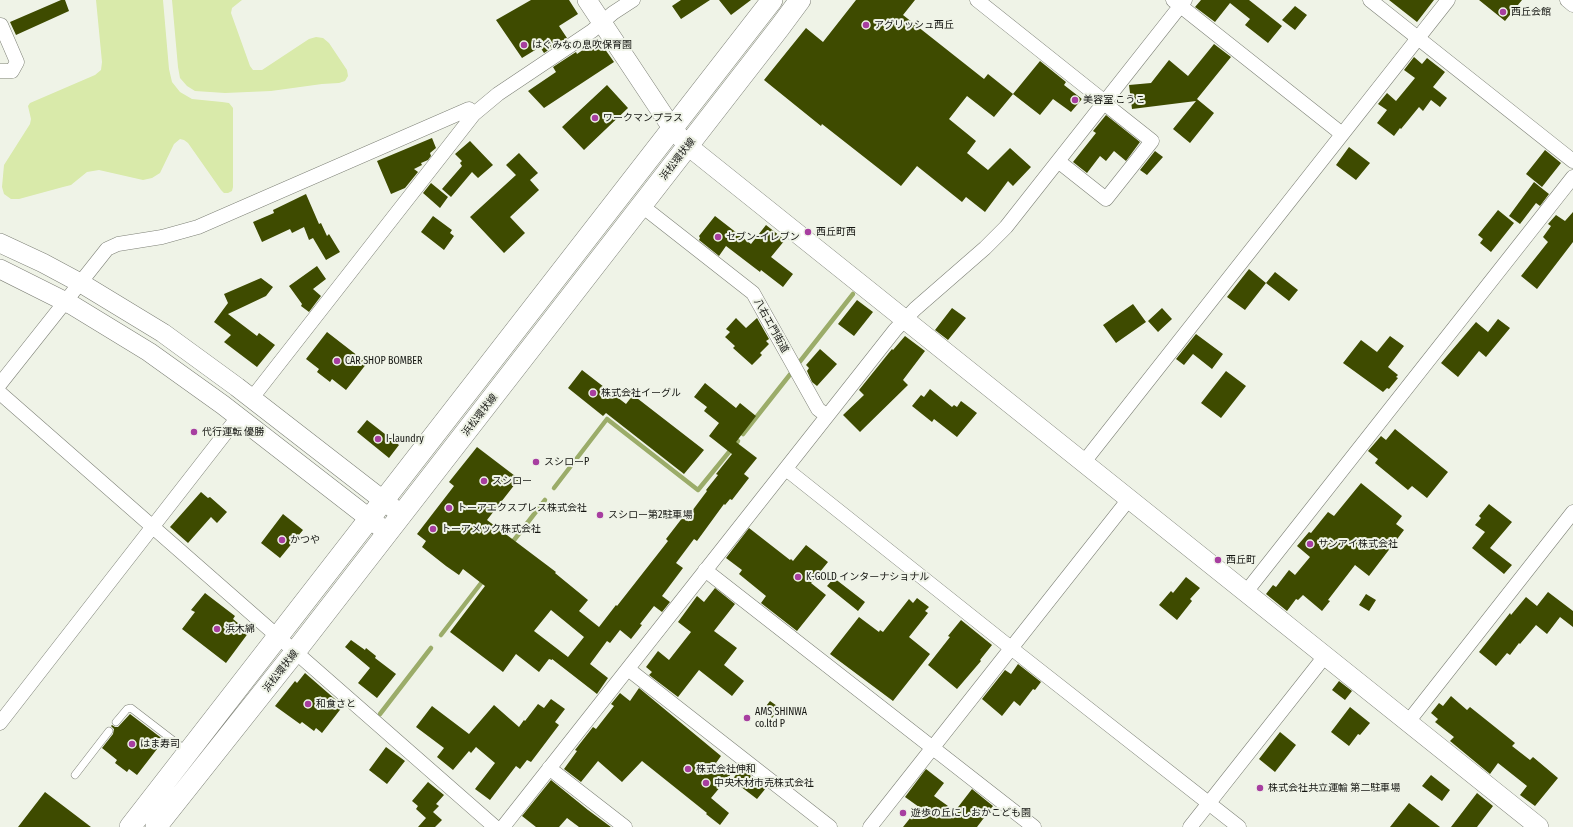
<!DOCTYPE html>
<meta charset="utf-8">
<style>
body{margin:0}
canvas{display:block;background:#eff3e7}
</style>
<canvas width="1573" height="827"></canvas>
<script>
const c = document.querySelector('canvas').getContext('2d');
c.lineJoin = 'round';
function fillPath(path, color) { c.fillStyle = color; c.fill(path, 'evenodd'); }
const shape = rows => new Path2D(rows.map(r => 'M' + r).join(''));
function trace(path, color, width, dash) { c.strokeStyle = color; c.lineWidth = width; c.lineCap = dash ? 'butt' : 'round'; c.setLineDash(dash || []); c.stroke(path); }
function label(font, color, halo, rows, align = 'center') {
  c.font = font + ' "Fira Sans Condensed","Noto Sans JP",sans-serif'; c.lineWidth = 4; c.setLineDash([]); c.textBaseline = 'middle'; c.strokeStyle = halo; c.fillStyle = color; for (const [text, x, y, turn = 0] of rows) {
    c.save(); c.translate(x, y); c.rotate((+turn || 0) * Math.PI / 180); c.textAlign = isNaN(turn) ? turn : align; if (halo) c.strokeText(text, 0, 0); c.fillText(text, 0, 0); c.restore();
  }
}
const green = shape([
 [96,0,163,0,169,69,172,82,180,92,192,99,222,102,229,103,233,108,233,187,232,191,228,193,224,193,221,190,188,143,184,140,180,139,174,144,160,173,152,178,143,180,99,170,87,172,71,185,63,187,19,199,11,199,4,194,2,187,4,165,30,124,31,119,28,106,30,103,95,75,101,70,102,62],
 [172,0,242,0,232,8,231,13,250,66,253,70,262,70,309,39,316,37,323,38,329,43,347,70,348,76,345,81,339,83,322,84,271,91,225,93,195,91,187,86,180,78,178,67]
]);
const stream = shape([
 [798,364,853,294],
 [743,434,792,372],
 [554,488,607,419,698,490,738,441],
 [511,544,545,500],
 [441,635,485,578],
 [380,714,431,648]
]);
const building = shape([
 [61,0,65,0,69,11,16,35,10,22],
 [531,0,569,0,578,14,559,26,567,38,544,53,540,47,522,58,496,20],
 [681,0,710,0,681,19,672,6],
 [719,0,751,0,731,15],
 [856,0,915,0,903,15,984,79,988,74,1013,94,994,117,967,96,949,119,976,141,967,153,988,170,1010,148,1031,167,1013,186,1008,181,985,212,966,197,962,202,917,166,901,186,822,124,821,126,764,80,806,28,823,42],
 [1201,0,1249,0,1282,26,1268,43,1245,25,1250,19,1230,3,1215,22,1195,7],
 [1389,0,1434,0,1417,22],
 [1479,0,1522,0,1505,21],
 [1295,6,1307,15,1295,30,1282,20],
 [593,43,602,45,614,62,544,108,528,91,556,72,553,67,576,52,577,54],
 [1214,44,1231,57,1197,99,1214,113,1190,143,1173,129,1196,101,1132,109,1129,85,1151,83,1169,60,1188,76],
 [1414,57,1422,64,1427,58,1445,72,1433,87,1447,98,1440,107,1431,100,1423,111,1419,107,1401,129,1400,128,1394,136,1377,123,1387,110,1378,104,1387,93,1396,101,1415,78,1404,70],
 [1040,61,1066,82,1064,85,1082,99,1071,112,1053,99,1040,115,1013,94],
 [607,85,628,108,584,150,562,127],
 [1106,115,1140,142,1126,161,1114,151,1106,161,1100,156,1087,173,1073,162,1096,133,1093,131],
 [432,138,436,148,430,153,431,156,428,160,421,163,422,165,414,169,418,172,405,188,391,194,377,161],
 [470,141,493,165,478,178,472,172,451,197,442,189,462,166,460,163,462,161,455,154],
 [1349,147,1370,163,1356,180,1336,165],
 [1545,150,1561,163,1542,187,1526,174],
 [1155,151,1163,157,1147,175,1140,170],
 [519,153,538,173,530,180,539,190,510,217,525,233,504,253,470,217,516,175,506,165],
 [1534,182,1549,194,1540,206,1536,203,1520,224,1509,216],
 [431,183,448,197,440,208,423,193],
 [306,194,319,224,321,223,327,236,329,234,340,252,326,260,313,238,309,240,304,227,292,233,290,229,262,242,253,222,274,213,273,210],
 [1498,210,1514,223,1491,252,1480,243,1483,239,1478,235],
 [1573,212,1573,242,1537,289,1521,276,1548,242,1543,237,1551,226,1548,224,1556,215,1565,221],
 [433,216,452,230,450,233,454,236,444,250,421,232],
 [715,216,751,244,766,225,785,240,771,257,793,274,783,287,761,270,760,272,726,246,719,256,699,240,700,238,699,236],
 [317,266,326,279,313,289,321,296,309,312,301,306,302,304,289,286],
 [1249,269,1266,283,1275,272,1298,290,1289,301,1266,283,1245,310,1227,297],
 [261,278,273,287,266,296,228,314,257,336,259,333,275,345,257,367,224,342,231,335,214,322,228,303,224,294],
 [857,300,873,312,854,336,838,324],
 [1133,304,1146,322,1116,343,1103,325],
 [952,308,966,318,948,340,935,330],
 [1162,308,1172,319,1158,332,1148,321],
 [736,318,746,328,757,318,769,339,766,341,769,344,760,353,762,355,752,365,733,348,735,346,725,337,730,332,726,329],
 [1498,319,1510,328,1486,357,1479,351,1458,377,1441,363,1476,322,1488,332],
 [327,332,367,363,346,390,332,379,330,382,317,372,319,369,306,359],
 [1196,334,1223,354,1212,369,1193,354,1184,365,1176,359],
 [905,336,925,351,903,380,908,385,860,432,843,415,864,395,859,390,892,349,893,350],
 [1390,336,1404,346,1388,367,1398,375,1396,377,1398,378,1389,389,1387,388,1383,392,1343,363,1361,340,1377,352],
 [820,349,837,364,817,386,812,382,807,371,809,368,806,365],
 [582,370,626,404,633,395,704,450,684,474,606,413,603,416,568,388],
 [1226,371,1246,386,1221,418,1201,403],
 [705,383,736,408,740,403,756,416,736,442,757,458,744,474,749,478,732,500,730,499,725,505,724,504,697,541,694,539,676,563,683,568,662,596,670,602,662,612,654,606,640,624,642,625,631,639,620,630,610,643,607,641,590,664,608,678,597,694,552,659,552,660,549,659,539,672,516,654,503,672,450,632,485,586,463,569,459,575,446,566,422,547,426,541,417,534,454,486,449,482,477,447,519,479,487,520,556,572,555,573,588,600,579,611,599,627,616,605,617,606,668,541,666,539,683,517,686,519,707,491,706,490,718,475,716,474,732,454,709,436,719,423,704,411,707,407,694,397],
 [551,610,584,637,568,657,534,631],
 [930,389,952,407,954,405,957,407,961,401,977,413,957,437,934,419,932,422,912,406,921,395,924,397],
 [367,420,399,445,389,458,357,432],
 [1395,429,1448,472,1427,498,1412,486,1408,490,1375,463,1378,459,1368,451,1381,436,1386,440],
 [1361,483,1402,516,1396,524,1404,530,1369,576,1355,565,1328,600,1330,601,1322,611,1303,595,1298,600,1296,599,1287,611,1266,594,1273,585,1276,587,1289,570,1295,575,1310,557,1297,546,1309,532,1311,533,1328,512,1334,516],
 [201,492,208,498,210,497,227,512,217,523,211,517,188,543,170,527],
 [1489,504,1512,522,1490,548,1512,565,1504,574,1472,548,1485,532,1475,525,1481,518,1479,516],
 [283,514,303,530,280,558,261,543],
 [749,528,790,560,791,559,793,561,806,545,828,562,811,583,826,595,797,631,761,603,766,596,739,574,742,570,726,558],
 [1186,577,1200,588,1190,599,1192,601,1177,620,1159,605,1171,591,1173,593],
 [834,578,865,602,858,611,827,586],
 [715,588,735,604,714,631,737,648,724,665,744,681,732,696,699,670,678,697,649,675,652,672,646,667,658,651,669,660,691,632,678,622,697,596,704,602],
 [1548,592,1573,611,1573,627,1560,617,1547,634,1536,625,1520,644,1519,643,1510,655,1507,653,1496,666,1479,652,1510,613,1511,615,1526,597,1537,606],
 [205,593,235,616,233,619,249,632,226,663,182,629,195,612,191,610],
 [1366,594,1376,600,1369,611,1359,605],
 [917,598,929,607,925,611,928,613,909,637,930,654,893,701,830,654,859,617,879,632,880,630,883,632,909,599,913,603],
 [961,620,992,645,980,660,981,661,957,689,928,665,950,637,948,636],
 [351,640,365,650,366,648,376,656,375,658,396,674,377,698,358,683,370,668,345,647],
 [1018,664,1041,682,1035,690,1033,689,1020,706,1014,701,1002,716,982,699,1005,670,1011,674],
 [305,673,343,706,322,733,316,728,314,731,302,722,300,724,275,706,295,681,297,683],
 [1339,681,1352,691,1345,700,1332,690],
 [639,688,721,756,716,763,731,774,711,798,729,813,720,825,706,814,707,813,642,761,622,782,598,761,581,782,564,769,577,751,575,750,593,727,596,729,614,706,611,704,620,693,630,701],
 [1451,696,1467,710,1470,707,1515,743,1512,746,1530,760,1533,757,1558,778,1535,806,1520,795,1527,786,1498,763,1490,774,1450,741,1454,737,1435,722,1438,719,1431,713,1439,703,1443,706],
 [551,699,565,709,555,722,559,725,531,762,527,760,520,769,516,766,490,800,475,789,495,763,476,747,471,753,469,751,453,770,437,757,444,748,416,727,432,706,469,734,494,705,519,727,524,720,525,721,538,704,544,708],
 [770,701,780,708,772,718,763,710],
 [1350,707,1370,723,1360,735,1358,734,1349,746,1331,732],
 [130,714,164,740,137,775,129,769,127,772,115,763,117,760,102,748,113,734,114,729,111,726,112,725,115,727,118,727],
 [1280,732,1296,745,1275,772,1259,759],
 [386,747,405,761,387,784,369,770],
 [741,768,766,788,757,799,732,780],
 [926,769,944,783,934,796,955,811,972,789,993,806,977,827,903,827,919,807,905,797],
 [1431,775,1450,790,1442,801,1422,786],
 [551,780,588,810,611,827,579,827,567,818,559,827,536,827,522,816],
 [428,782,444,795,436,804,439,806,433,812,442,820,435,827,418,827,426,818,416,809,418,806,412,801],
 [45,792,91,827,18,827],
 [1477,793,1493,806,1477,827,1451,827],
 [1409,803,1440,827,1390,827]
]);
const lane = shape([
 [116,722,127,709,131,708,187,751],
 [75,775,109,731]
]);
const street = shape([
 [977,0,1105,102],
 [1173,0,1342,134],
 [1370,0,1573,161],
 [1567,0,1573,5],
 [0,71,12,71,17,62,1,25],
 [1058,161,1106,199,1152,141,1104,103],
 [642,206,753,293,818,409,827,416],
 [0,384,107,249,118,244,162,237,198,227,469,109,474,114],
 [0,393,495,827],
 [252,398,474,114,498,94,592,31,613,13,633,0],
 [1084,462,1448,0],
 [786,469,1011,648,1239,827],
 [705,570,1034,827],
 [1246,592,1573,177],
 [628,669,830,827],
 [1408,722,1573,512],
 [0,723,238,417],
 [549,768,625,827],
 [503,827,895,330,915,309,985,248,1006,227,1185,0],
 [870,827,1129,499],
 [1190,827,1325,656]
]);
const secondary = shape([
 [587,0,672,128,688,146,1539,827],
 [0,243,43,263,84,285,163,333,237,387,402,515],
 [0,269,72,305,149,352,223,405,388,533]
]);
const primary = shape([
 [130,827,772,0],
 [156,827,295,652,780,27,800,0]
]);
const markers = [
 [1503,12,4,"#a73ea0"],
 [866,25,4,"#a73ea0"],
 [524,45,4,"#a73ea0"],
 [1075,100,4,"#a73ea0"],
 [595,118,4,"#a73ea0"],
 [808,232,4,"#a73ea0"],
 [718,237,4,"#a73ea0"],
 [337,361,4,"#a73ea0"],
 [593,393,4,"#a73ea0"],
 [194,432,4,"#a73ea0"],
 [378,439,4,"#a73ea0"],
 [536,462,4,"#a73ea0"],
 [484,481,4,"#a73ea0"],
 [449,508,4,"#a73ea0"],
 [600,515,4,"#a73ea0"],
 [433,529,4,"#a73ea0"],
 [282,540,4,"#a73ea0"],
 [1310,544,4,"#a73ea0"],
 [1218,560,4,"#a73ea0"],
 [798,577,4,"#a73ea0"],
 [217,629,4,"#a73ea0"],
 [308,704,4,"#a73ea0"],
 [747,718,4,"#a73ea0"],
 [132,744,4,"#a73ea0"],
 [688,769,4,"#a73ea0"],
 [706,783,4,"#a73ea0"],
 [1260,788,4,"#a73ea0"],
 [903,813,4,"#a73ea0"]
];
const poiNames = [
 ["西丘会館",1511,12],
 ["アグリッシュ西丘",874,25],
 ["はぐみなの息吹保育園",532,45],
 ["美容室 こうこ",1083,100],
 ["ワークマンプラス",603,118],
 ["西丘町西",816,232],
 ["セブン-イレブン",726,237],
 ["CAR SHOP BOMBER",345,361],
 ["株式会社イーグル",601,393],
 ["代行運転 優勝",202,432],
 ["I-laundry",386,439],
 ["スシローP",544,462],
 ["スシロー",492,481],
 ["トーアエクスプレス株式会社",457,508],
 ["スシロー第2駐車場",608,515],
 ["トーアメック株式会社",441,529],
 ["かつや",290,540],
 ["サンアイ株式会社",1318,544],
 ["西丘町",1226,560],
 ["K-GOLD インターナショナル",806,577],
 ["浜木綿",225,629],
 ["和食さと",316,704],
 ["AMS SHINWA",755,712],
 ["co.ltd P",755,724],
 ["はま寿司",140,744],
 ["株式会社伸和",696,769],
 ["中央木材市売株式会社",714,783],
 ["株式会社共立運輸 第二駐車場",1268,788],
 ["遊歩の丘にしおかこども園",911,813]
];
const streetNames = [
 ["浜松環状線",678,159,-52],
 ["八右エ門街道",771,326,61],
 ["浜松環状線",480,415,-52],
 ["浜松環状線",281,671,-52]
];
fillPath(green, '#d9eaaa');
trace(stream, '#9bac69', 4.5);
fillPath(building, '#3e4b00');
trace(lane, '#7e8177', 8);
trace(street, '#7e8177', 15);
trace(secondary, '#7e8177', 20);
trace(primary, '#7e8177', 22);
trace(lane, '#fff', 7);
trace(street, '#fff', 14);
trace(secondary, '#fff', 19);
trace(primary, '#fff', 21);
for (const [x, y, r, color] of markers) { const dot = new Path2D(); dot.arc(x, y, r, 0, 2 * Math.PI); c.fillStyle = color; c.fill(dot); trace(dot, '#eff3e7', 1.5); }
label('10px', '#141511', '#eff3e7', poiNames, 'left');
label('10px', '#141511', '#eff3e7', streetNames);
</script>
